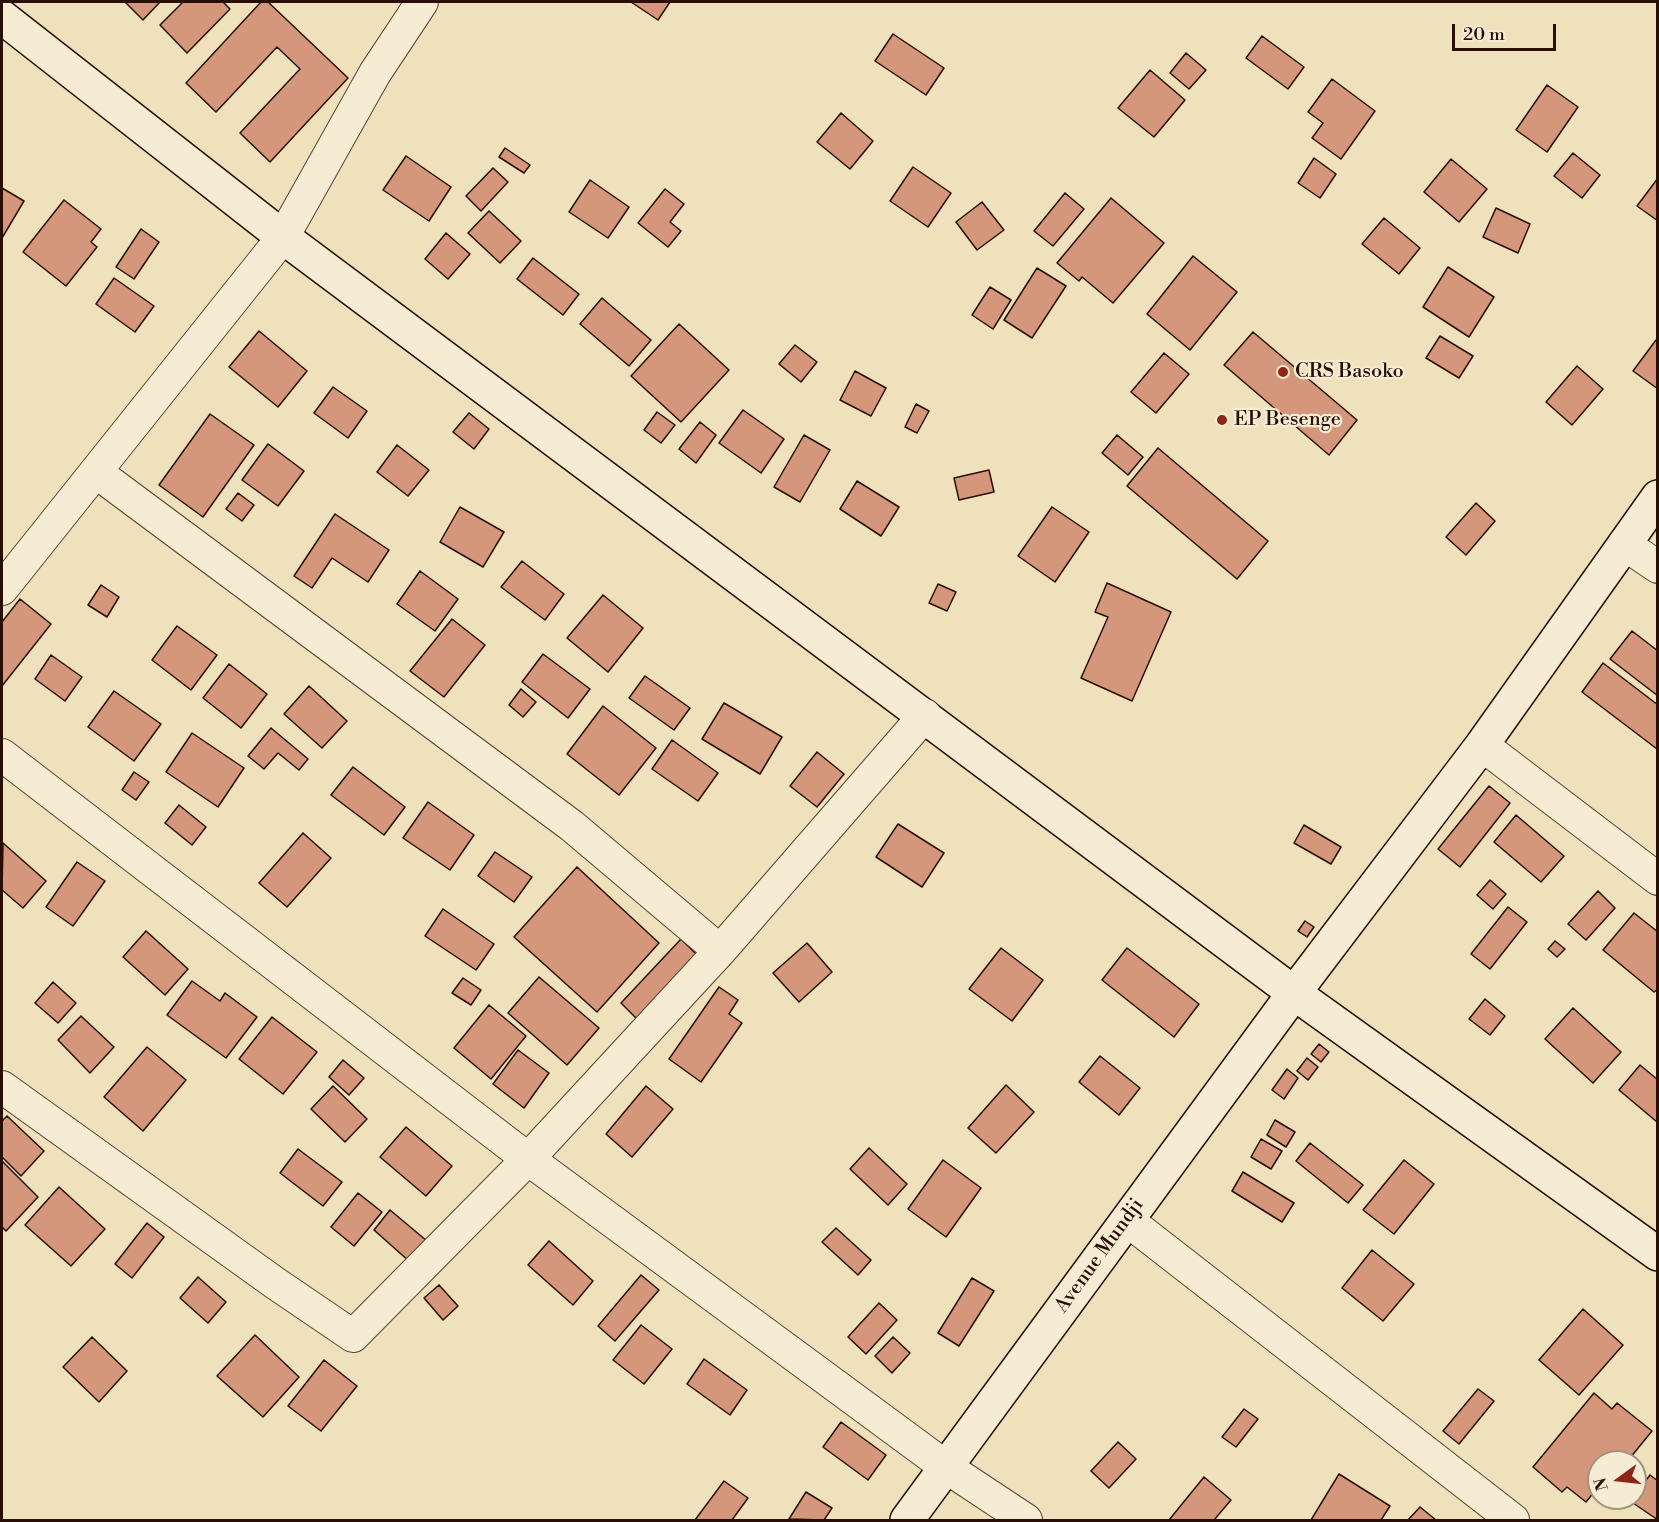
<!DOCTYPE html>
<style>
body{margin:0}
#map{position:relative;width:1659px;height:1522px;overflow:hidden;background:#efe1bc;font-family:"Libre Bodoni",serif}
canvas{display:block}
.frame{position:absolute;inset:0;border:3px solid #290e05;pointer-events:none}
.north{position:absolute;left:1587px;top:1450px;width:60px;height:60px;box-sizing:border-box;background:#f5ecd3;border:2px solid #a39381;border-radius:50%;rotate:255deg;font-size:16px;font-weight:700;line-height:24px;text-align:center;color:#290e05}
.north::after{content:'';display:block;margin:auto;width:21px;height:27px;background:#8f2418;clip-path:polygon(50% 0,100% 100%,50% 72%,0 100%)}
.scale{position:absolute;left:1452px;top:24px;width:104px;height:27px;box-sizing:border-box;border:3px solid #290e05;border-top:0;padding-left:8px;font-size:18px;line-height:21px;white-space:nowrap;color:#290e05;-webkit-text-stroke:4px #f5ecd3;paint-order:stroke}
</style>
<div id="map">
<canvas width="1659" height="1522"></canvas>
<div class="frame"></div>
<div class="north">N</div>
<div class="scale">20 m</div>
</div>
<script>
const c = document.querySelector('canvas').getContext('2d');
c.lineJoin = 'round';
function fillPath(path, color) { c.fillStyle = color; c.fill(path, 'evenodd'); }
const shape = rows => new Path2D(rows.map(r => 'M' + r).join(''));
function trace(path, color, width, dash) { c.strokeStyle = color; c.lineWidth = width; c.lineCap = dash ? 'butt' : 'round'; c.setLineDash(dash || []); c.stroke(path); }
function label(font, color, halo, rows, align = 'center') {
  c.font = font + ' "Libre Bodoni",serif'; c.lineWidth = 4.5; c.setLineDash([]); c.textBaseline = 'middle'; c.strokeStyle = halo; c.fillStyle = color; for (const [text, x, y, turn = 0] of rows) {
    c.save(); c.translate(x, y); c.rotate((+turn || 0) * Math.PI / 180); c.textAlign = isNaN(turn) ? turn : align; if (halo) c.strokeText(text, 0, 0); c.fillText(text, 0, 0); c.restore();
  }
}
const building = shape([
 [125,2,160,2,143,20,125,2],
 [183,2,223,2,230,9,187,53,160,25,183,2],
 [261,2,268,2,348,78,270,162,240,133,300,69,277,47,216,112,186,83,261,2],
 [631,2,670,2,658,20,631,2],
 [893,34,944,68,926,95,875,61,893,34],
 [1262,36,1304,67,1288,89,1246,58,1262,36],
 [1186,53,1206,70,1189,89,1170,73,1186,53],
 [1150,70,1185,100,1154,137,1118,108,1150,70],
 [1332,79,1375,111,1341,159,1312,138,1323,123,1308,112,1332,79],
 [1547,85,1578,107,1547,152,1516,130,1547,85],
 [841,113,873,141,850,169,817,142,841,113],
 [505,148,530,165,524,173,499,157,505,148],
 [1573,153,1600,175,1582,198,1554,176,1573,153],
 [406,156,451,187,429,221,383,190,406,156],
 [1314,158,1336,174,1320,198,1298,183,1314,158],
 [1451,159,1487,189,1459,222,1424,192,1451,159],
 [913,167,951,193,928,227,890,201,913,167],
 [493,168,508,182,481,211,466,196,493,168],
 [1658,178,1658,221,1637,206,1658,178],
 [590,180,629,207,608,238,569,212,590,180],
 [2,188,24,201,2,238,2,188],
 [665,189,684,204,670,222,681,231,668,247,638,223,665,189],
 [1065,193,1084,209,1053,246,1034,231,1065,193],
 [1111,198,1164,243,1113,303,1082,277,1079,281,1057,263,1111,198],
 [64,200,101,229,91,242,97,247,66,286,23,252,64,200],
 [982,202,1004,230,977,250,956,222,982,202],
 [1496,208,1530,224,1518,253,1483,237,1496,208],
 [489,211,521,241,500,263,468,233,489,211],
 [1384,218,1420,248,1399,274,1362,244,1384,218],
 [141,229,159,242,134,279,116,267,141,229],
 [446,233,470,254,448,279,425,259,446,233],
 [1193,256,1237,292,1190,350,1147,314,1193,256],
 [533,258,579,294,563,315,517,279,533,258],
 [1448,267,1494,297,1469,337,1423,307,1448,267],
 [1037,268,1066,286,1032,338,1004,320,1037,268],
 [114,278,154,306,135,332,96,304,114,278],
 [990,287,1011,300,993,329,972,315,990,287],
 [602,298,651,340,629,366,580,324,602,298],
 [679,324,729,370,681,422,631,376,679,324],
 [259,331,307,371,278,407,229,367,259,331],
 [1253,332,1357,420,1329,455,1224,365,1253,332],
 [1440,336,1473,356,1459,378,1426,358,1440,336],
 [1656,340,1658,341,1658,389,1633,371,1656,340],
 [795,345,817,362,801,382,779,364,795,345],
 [1164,353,1189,374,1156,413,1131,392,1164,353],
 [1577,366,1603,389,1572,425,1546,402,1577,366],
 [855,371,886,388,871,416,840,400,855,371],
 [333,387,367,411,348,438,314,413,333,387],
 [916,404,929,411,917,433,905,427,916,404],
 [743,410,784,439,761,473,719,443,743,410],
 [657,412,675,425,661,443,644,430,657,412],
 [469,413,489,429,474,449,453,432,469,413],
 [210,414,254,445,203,517,159,485,210,414],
 [700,422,716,435,696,463,679,449,700,422],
 [804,435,830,450,800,502,774,487,804,435],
 [1117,435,1143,457,1128,475,1102,453,1117,435],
 [268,444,304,471,278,506,242,480,268,444],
 [397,445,429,470,408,496,377,472,397,445],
 [1158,448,1268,541,1237,579,1127,486,1158,448],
 [989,470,994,492,959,500,954,478,989,470],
 [857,481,899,507,881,536,840,509,857,481],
 [238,493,254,505,242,521,226,509,238,493],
 [1476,503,1495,521,1466,555,1446,537,1476,503],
 [460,507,504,532,483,567,440,542,460,507],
 [1052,507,1089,532,1055,582,1018,556,1052,507],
 [335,514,389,550,368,582,332,558,312,588,294,576,335,514],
 [522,561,564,594,545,620,501,587,522,561],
 [420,571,458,599,435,631,397,604,420,571],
 [1107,583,1171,612,1132,701,1081,678,1108,617,1095,612,1107,583],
 [938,584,956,592,947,611,929,603,938,584],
 [101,585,119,597,107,617,88,605,101,585],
 [603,595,643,628,608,672,567,638,603,595],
 [20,599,51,624,2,686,2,622,20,599],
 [452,619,485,645,444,697,410,671,452,619],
 [177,626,217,655,191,690,152,660,177,626],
 [1632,631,1658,651,1658,696,1610,659,1632,631],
 [543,654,590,689,568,718,522,682,543,654],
 [51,655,82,677,65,701,35,679,51,655],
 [1603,663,1658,705,1657,749,1582,692,1603,663],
 [229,664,267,694,241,728,203,698,229,664],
 [645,676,690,708,674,730,629,698,645,676],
 [309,686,347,721,322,748,284,714,309,686],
 [521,689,536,702,523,717,509,705,521,689],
 [114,691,161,724,134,761,88,727,114,691],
 [724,703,782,737,760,774,702,739,724,703],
 [603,706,656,748,619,795,567,754,603,706],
 [271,728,308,759,299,770,278,753,264,769,248,756,271,728],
 [192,733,244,768,218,807,166,772,192,733],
 [672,740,718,773,698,801,652,769,672,740],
 [817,752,844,774,817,807,790,786,817,752],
 [353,767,405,807,384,835,331,795,353,767],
 [134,772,149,782,136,800,122,790,134,772],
 [1489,786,1510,803,1460,867,1438,849,1489,786],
 [428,802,474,835,450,870,403,838,428,802],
 [179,805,206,827,192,845,165,823,179,805],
 [1516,815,1564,856,1541,882,1494,842,1516,815],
 [898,824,944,853,922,887,876,857,898,824],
 [1304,825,1341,847,1331,864,1294,843,1304,825],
 [303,833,331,858,287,907,259,883,303,833],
 [3,843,46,881,23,908,2,890,3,843],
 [495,852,532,877,514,902,478,876,495,852],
 [77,862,105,881,73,926,46,907,77,862],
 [577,867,659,943,597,1012,514,937,577,867],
 [1490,880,1506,894,1493,909,1477,895,1490,880],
 [1598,891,1615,908,1586,940,1568,924,1598,891],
 [1508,907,1527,922,1490,969,1471,954,1508,907],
 [443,909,494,944,476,970,425,936,443,909],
 [1634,913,1658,932,1658,989,1654,992,1603,950,1634,913],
 [1305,921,1314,927,1307,937,1298,931,1305,921],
 [146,931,188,969,165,995,123,957,146,931],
 [681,939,697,955,637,1019,621,1003,681,939],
 [1555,941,1565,949,1557,957,1548,949,1555,941],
 [807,943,832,972,799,1002,773,973,807,943],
 [1001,948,1043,980,1012,1021,969,989,1001,948],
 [1127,948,1199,1004,1174,1037,1102,980,1127,948],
 [539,977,599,1028,567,1065,508,1013,539,977],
 [463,978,481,990,471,1005,452,993,463,978],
 [192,981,220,1001,225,993,257,1017,226,1058,167,1015,192,981],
 [53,982,76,1003,58,1023,35,1003,53,982],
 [719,987,738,1000,729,1014,742,1023,701,1082,669,1059,719,987],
 [1485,999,1505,1016,1490,1035,1469,1019,1485,999],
 [489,1005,526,1036,491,1079,454,1048,489,1005],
 [1573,1008,1621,1052,1593,1083,1545,1039,1573,1008],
 [81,1016,114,1047,90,1073,58,1040,81,1016],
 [272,1017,317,1052,283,1094,239,1059,272,1017],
 [1319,1044,1329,1052,1321,1062,1311,1054,1319,1044],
 [147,1047,186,1080,143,1131,104,1097,147,1047],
 [518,1050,549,1073,524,1108,493,1084,518,1050],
 [1100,1056,1140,1088,1119,1115,1079,1082,1100,1056],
 [1307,1058,1318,1067,1308,1080,1297,1071,1307,1058],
 [343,1060,364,1078,349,1095,329,1077,343,1060],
 [1640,1065,1658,1080,1657,1122,1619,1090,1640,1065],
 [1287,1069,1298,1078,1284,1099,1272,1090,1287,1069],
 [1006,1085,1034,1112,996,1153,968,1128,1006,1085],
 [333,1086,367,1119,345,1142,311,1109,333,1086],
 [646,1086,673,1109,632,1157,606,1134,646,1086],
 [7,1116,44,1151,21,1176,2,1157,2,1121,7,1116],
 [1275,1120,1295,1132,1286,1147,1267,1135,1275,1120],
 [406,1127,452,1166,426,1196,380,1157,406,1127],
 [1261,1139,1282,1151,1271,1169,1251,1157,1261,1139],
 [1310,1143,1363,1185,1348,1203,1296,1161,1310,1143],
 [869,1148,907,1184,888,1205,850,1169,869,1148],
 [298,1149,342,1182,323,1206,280,1173,298,1149],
 [943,1160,981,1188,946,1237,908,1209,943,1160],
 [1404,1160,1434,1184,1394,1234,1363,1210,1404,1160],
 [2,1161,38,1197,6,1231,2,1227,2,1161],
 [1243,1172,1294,1203,1282,1222,1232,1191,1243,1172],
 [59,1187,105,1229,71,1266,25,1225,59,1187],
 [358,1193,382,1212,354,1246,331,1227,358,1193],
 [390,1210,427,1241,410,1262,374,1230,390,1210],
 [147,1223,164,1237,132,1278,115,1264,147,1223],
 [836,1228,871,1260,858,1275,822,1242,836,1228],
 [549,1241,593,1281,573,1305,528,1265,549,1241],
 [1372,1250,1414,1284,1383,1321,1342,1288,1372,1250],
 [641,1275,659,1290,615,1341,598,1326,641,1275],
 [198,1277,226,1302,208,1323,180,1298,198,1277],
 [972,1278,994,1291,959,1346,938,1333,972,1278],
 [439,1285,458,1306,443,1320,424,1298,439,1285],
 [879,1303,897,1320,866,1354,848,1337,879,1303],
 [1583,1309,1623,1345,1579,1395,1539,1360,1583,1309],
 [641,1325,672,1349,644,1384,613,1360,641,1325],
 [255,1335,299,1377,263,1417,217,1376,255,1335],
 [92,1337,127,1371,99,1402,63,1367,92,1337],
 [893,1337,910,1353,892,1373,875,1356,893,1337],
 [704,1359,747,1390,730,1415,687,1384,704,1359],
 [324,1360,357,1386,321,1431,288,1406,324,1360],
 [1478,1389,1494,1401,1459,1444,1443,1431,1478,1389],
 [1594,1393,1612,1409,1617,1403,1652,1431,1630,1458,1625,1454,1619,1462,1599,1462,1599,1486,1586,1502,1567,1487,1562,1492,1533,1467,1594,1393],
 [1244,1409,1258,1419,1236,1447,1222,1437,1244,1409],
 [841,1422,886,1455,868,1480,823,1447,841,1422],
 [1118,1442,1136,1459,1109,1488,1091,1471,1118,1442],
 [1339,1474,1390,1506,1381,1520,1311,1520,1339,1474],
 [1650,1475,1658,1481,1658,1520,1630,1501,1635,1498,1635,1494,1650,1475],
 [1204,1477,1231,1500,1214,1520,1169,1520,1204,1477],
 [724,1481,748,1498,732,1520,695,1520,724,1481],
 [806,1492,832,1508,824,1520,789,1519,806,1492],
 [1420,1507,1436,1520,1408,1520,1420,1507]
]);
const street = shape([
 [96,472,572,826,720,951],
 [1624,544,1658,567],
 [2,589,283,237,375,73,422,2],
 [1482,745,1658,879],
 [2,755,528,1159,946,1467,1026,1520],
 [2,1087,275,1283,353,1336,528,1159,720,951,925,715],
 [1127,1220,1513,1520]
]);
const secondary = shape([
 [2,17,283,237,1294,993,1658,1254],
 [907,1520,1294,993,1482,745,1658,497]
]);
const markers = [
 [1283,372,6,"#8f2418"],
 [1222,420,6,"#8f2418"]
];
const poiNames = [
 ["CRS Basoko",1295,372],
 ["EP Besenge",1234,420]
];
const streetNames = [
 ["Avenue Mundji",1100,1256,-54]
];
fillPath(building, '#d5977b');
trace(building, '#290e05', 1.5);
trace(street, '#5a4333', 34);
trace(secondary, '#290e05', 36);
trace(street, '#f5ecd3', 32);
trace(secondary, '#f5ecd3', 33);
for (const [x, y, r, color] of markers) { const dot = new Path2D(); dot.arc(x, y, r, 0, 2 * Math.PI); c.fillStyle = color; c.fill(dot); trace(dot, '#f5ecd3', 2); }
label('20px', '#290e05', '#f5ecd3', poiNames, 'left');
label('20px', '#290e05', '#f5ecd3', streetNames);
</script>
